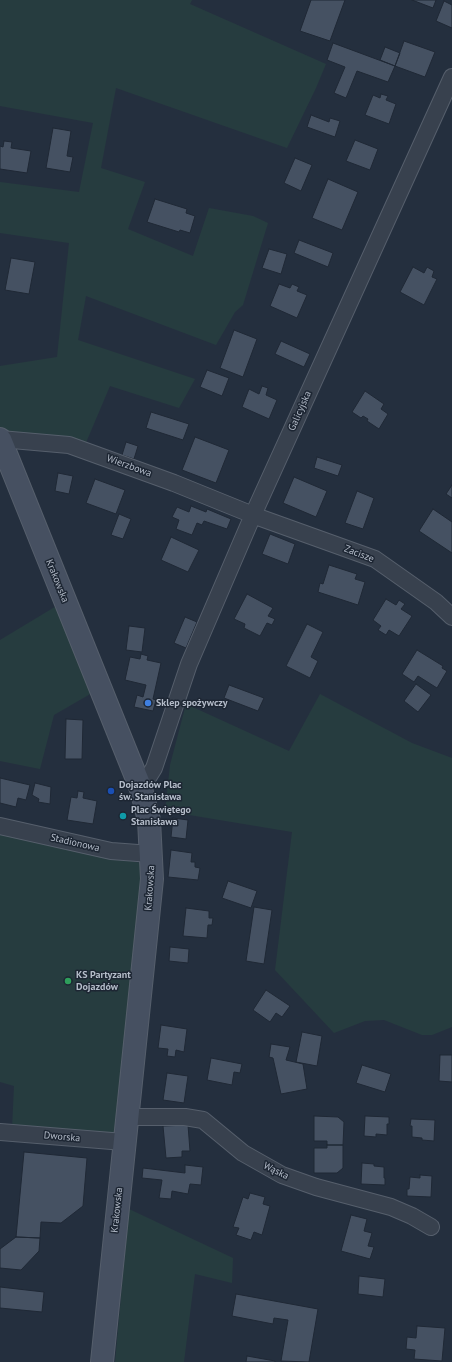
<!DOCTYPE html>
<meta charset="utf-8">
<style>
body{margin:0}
canvas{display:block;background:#242f3e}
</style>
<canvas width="452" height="1362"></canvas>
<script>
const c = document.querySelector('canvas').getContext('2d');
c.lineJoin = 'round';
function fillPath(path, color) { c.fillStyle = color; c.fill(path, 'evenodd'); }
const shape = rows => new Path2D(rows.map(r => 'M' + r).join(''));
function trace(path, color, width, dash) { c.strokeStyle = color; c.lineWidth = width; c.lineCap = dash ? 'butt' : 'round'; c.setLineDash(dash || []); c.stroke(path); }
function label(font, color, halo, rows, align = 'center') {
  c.font = font + ' "PT Sans",sans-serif'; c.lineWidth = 3; c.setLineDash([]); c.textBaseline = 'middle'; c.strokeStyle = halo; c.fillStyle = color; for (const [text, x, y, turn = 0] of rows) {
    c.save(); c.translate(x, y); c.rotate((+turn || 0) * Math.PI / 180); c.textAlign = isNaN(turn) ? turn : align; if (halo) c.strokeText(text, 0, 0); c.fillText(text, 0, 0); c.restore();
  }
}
const green = shape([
 [0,0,192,0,190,4,326,64,316,88,287,148,116,88,101,168,145,182,128,229,193,256,209,208,253,216,268,223,243,305,235,312,216,345,86,296,78,340,195,379,179,408,110,386,85,445,2,435,0,428,0,366,57,357,69,243,0,233,0,182,79,192,93,123,0,106],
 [58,605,92,693,54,715,40,769,0,761,0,640],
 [320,694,412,743,452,758,452,1027,432,1035,422,1035,384,1020,365,1021,334,1033,275,970,292,832,165,811,170,765,186,704,289,751],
 [0,832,145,864,120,1137,12,1129,14,1086,0,1082],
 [129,1209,233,1258,232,1283,195,1274,184,1362,115,1362]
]);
const building = shape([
 [311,0,345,0,330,41,300,31,311,0],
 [412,0,436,0,433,8,412,0],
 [444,1,452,5,452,28,436,21,444,1],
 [404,41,435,52,425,77,395,66,404,41],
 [333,43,395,66,388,82,357,71,346,98,334,93,345,67,327,60,333,43],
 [385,47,400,53,395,66,380,60,385,47],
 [381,94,388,96,386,100,396,104,389,124,365,115,373,95,380,98,381,94],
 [311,115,329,122,330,118,340,121,335,137,307,127,311,115],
 [53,128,71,131,67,156,73,157,70,172,46,168,53,128],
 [355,140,378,149,370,170,346,161,355,140],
 [4,141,12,142,11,148,31,151,27,173,0,169,0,146,3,147,4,141],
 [295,158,312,165,301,191,284,183,295,158],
 [328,179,358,192,342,230,312,218,328,179],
 [155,199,187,209,186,213,195,216,190,233,180,230,179,232,147,222,155,199],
 [299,240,333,253,328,267,294,253,299,240],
 [269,249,287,254,281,274,262,268,269,249],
 [11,258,35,262,29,294,5,290,11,258],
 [413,267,424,273,427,267,434,271,432,277,437,279,424,305,400,292,413,267],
 [279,284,290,288,292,284,299,287,297,291,307,295,297,318,270,306,279,284],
 [234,330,257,339,243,377,220,368,234,330],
 [281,341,310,354,304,367,275,354,281,341],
 [207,370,229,378,222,396,200,387,207,370],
 [262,386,268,388,266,395,277,400,269,419,242,407,249,389,259,394,262,386],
 [365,391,384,404,381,409,388,414,379,429,367,421,368,419,363,416,361,418,352,412,365,391],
 [151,412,189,424,183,440,146,428,151,412],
 [195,437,229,450,216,483,182,470,195,437],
 [126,442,138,446,134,459,122,455,126,442],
 [317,457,342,465,338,476,314,468,317,457],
 [58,473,73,476,69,494,55,491,58,473],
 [294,477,327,491,316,517,283,503,294,477],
 [95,479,125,490,116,514,86,503,95,479],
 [452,485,452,498,446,494,452,485],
 [357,491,374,498,363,529,345,523,357,491],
 [191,506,206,512,207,509,231,519,227,529,204,521,202,525,197,523,192,535,176,529,179,520,172,517,177,507,189,512,191,506],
 [433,509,452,522,452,553,419,531,433,509],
 [119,514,131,519,123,539,111,535,119,514],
 [270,534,295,544,288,564,262,554,270,534],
 [171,537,199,550,188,572,161,560,171,537],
 [329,565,357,574,355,579,365,582,358,605,318,592,320,583,323,584,329,565],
 [247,594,273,608,268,616,275,619,272,625,267,623,260,636,244,628,245,624,234,619,247,594],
 [386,599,396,605,399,600,405,604,401,609,412,616,399,636,389,630,386,635,378,630,381,626,373,620,386,599],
 [185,617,197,622,186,648,174,643,185,617],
 [307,624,323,632,311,657,318,661,310,678,286,666,307,624],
 [129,626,145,628,142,652,126,650,129,626],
 [417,650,443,666,442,668,447,671,437,688,418,676,414,682,402,674,417,650],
 [141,654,148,656,147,660,161,663,153,699,156,700,153,711,134,707,137,695,143,697,146,685,125,680,130,657,140,659,141,654],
 [416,684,431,695,418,712,404,701,416,684],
 [229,685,264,698,258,711,224,698,229,685],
 [66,719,83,720,82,759,65,759,66,719],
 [0,778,30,785,26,800,18,798,16,807,0,803,0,778],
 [35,783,51,787,50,804,38,802,39,799,32,795,35,783],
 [78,791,84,792,83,798,97,801,93,824,67,820,71,797,77,798,78,791],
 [173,818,188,820,186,839,171,837,173,818],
 [171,850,192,853,191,862,195,862,195,867,200,868,198,880,168,877,171,850],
 [228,881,257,891,251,908,222,898,228,881],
 [254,907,272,910,264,964,246,961,254,907],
 [186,908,209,911,209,918,213,918,212,925,208,925,207,938,183,936,186,908],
 [170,947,189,949,188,963,169,961,170,947],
 [266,990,290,1006,282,1017,276,1013,270,1022,253,1010,266,990],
 [161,1025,187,1029,184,1052,176,1050,175,1057,167,1056,168,1049,158,1048,161,1025],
 [302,1032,322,1036,317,1066,296,1062,302,1032],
 [271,1044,290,1047,286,1060,303,1064,307,1089,281,1094,273,1058,269,1057,271,1044],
 [440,1055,452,1055,452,1082,439,1081,440,1055],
 [211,1058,242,1064,240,1073,234,1072,232,1085,207,1080,211,1058],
 [362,1065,391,1074,385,1092,356,1083,362,1065],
 [167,1073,188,1076,184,1103,163,1100,167,1073],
 [314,1116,338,1117,344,1122,343,1145,327,1145,327,1141,314,1141,314,1116],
 [365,1116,389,1117,389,1124,387,1124,387,1135,376,1134,376,1137,364,1136,365,1116],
 [411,1119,435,1120,434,1141,422,1140,422,1138,412,1137,412,1126,410,1126,411,1119],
 [188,1125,190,1151,182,1151,182,1157,166,1158,163,1126,188,1125],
 [327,1145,343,1145,343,1168,337,1173,314,1173,314,1148,327,1148,327,1145],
 [24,1152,87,1158,83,1206,61,1223,41,1222,40,1238,16,1237,24,1152],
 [362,1163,374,1164,374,1166,384,1167,384,1178,385,1178,385,1185,361,1184,362,1163],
 [185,1165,203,1167,201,1185,190,1184,188,1194,172,1191,171,1199,159,1198,162,1180,142,1178,143,1168,185,1173,185,1165],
 [420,1175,432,1176,431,1197,407,1196,407,1189,409,1189,410,1177,420,1178,420,1175],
 [250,1193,265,1197,263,1204,270,1206,262,1235,254,1232,251,1240,236,1235,239,1228,233,1227,243,1197,248,1199,250,1193],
 [351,1215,367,1219,364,1231,372,1233,368,1246,374,1247,370,1259,341,1251,351,1215],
 [16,1237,40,1238,39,1251,21,1270,0,1268,0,1249,16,1237],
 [359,1276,385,1279,383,1297,358,1294,359,1276],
 [0,1287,44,1292,42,1312,0,1308,0,1287],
 [236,1294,318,1309,309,1362,281,1361,288,1320,274,1318,273,1324,232,1316,236,1294],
 [417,1326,445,1328,442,1361,414,1359,415,1350,406,1349,407,1337,416,1338,417,1326],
 [247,1356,275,1361,275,1362,246,1362,247,1356]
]);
const street = shape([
 [0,439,69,445,174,483,258,517,375,559,436,602,452,617],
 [141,789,154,768,189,664,253,515,452,77],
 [0,826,111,851,151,854],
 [127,1117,185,1117,203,1120,243,1153,282,1175,316,1187,391,1207,412,1216,431,1227],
 [0,1132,124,1142]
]);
const secondary = shape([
 [0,439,141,789,149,820,152,879,102,1362]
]);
const markers = [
 [148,703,4,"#3f7fe0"],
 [111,791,4,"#1a4fb4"],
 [123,816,4,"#0f9aa8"],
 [68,981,4,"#2e9e5b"]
];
const streetNames = [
 ["Galicyjska",300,411,-66],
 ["Wierzbowa",129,466,20],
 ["Zacisze",359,554,21],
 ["Krakowska",57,581,68],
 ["Stadionowa",75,843,13],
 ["Krakowska",150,888,-86],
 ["Dworska",62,1137,5],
 ["Wąska",276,1171,26],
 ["Krakowska",117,1210,-84]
];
const poiNames = [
 ["Sklep spożywczy",156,703],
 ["Dojazdów Plac",119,785],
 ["św. Stanisława",119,797],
 ["Plac Świętego",131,810],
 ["Stanisława",131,822],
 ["KS Partyzant",76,975],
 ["Dojazdów",76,987]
];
fillPath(green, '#263c3f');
fillPath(building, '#455162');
trace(building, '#1f2835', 1);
trace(street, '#565f6c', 18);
trace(secondary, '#565f6c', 24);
trace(street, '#38414e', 16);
trace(secondary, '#465061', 22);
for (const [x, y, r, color] of markers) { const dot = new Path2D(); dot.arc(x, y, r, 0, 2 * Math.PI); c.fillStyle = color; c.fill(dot); trace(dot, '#1d2633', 1.5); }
label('10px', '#b4bcc9', '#1d2633', streetNames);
label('bold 10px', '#b4bcc9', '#1d2633', poiNames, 'left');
</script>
